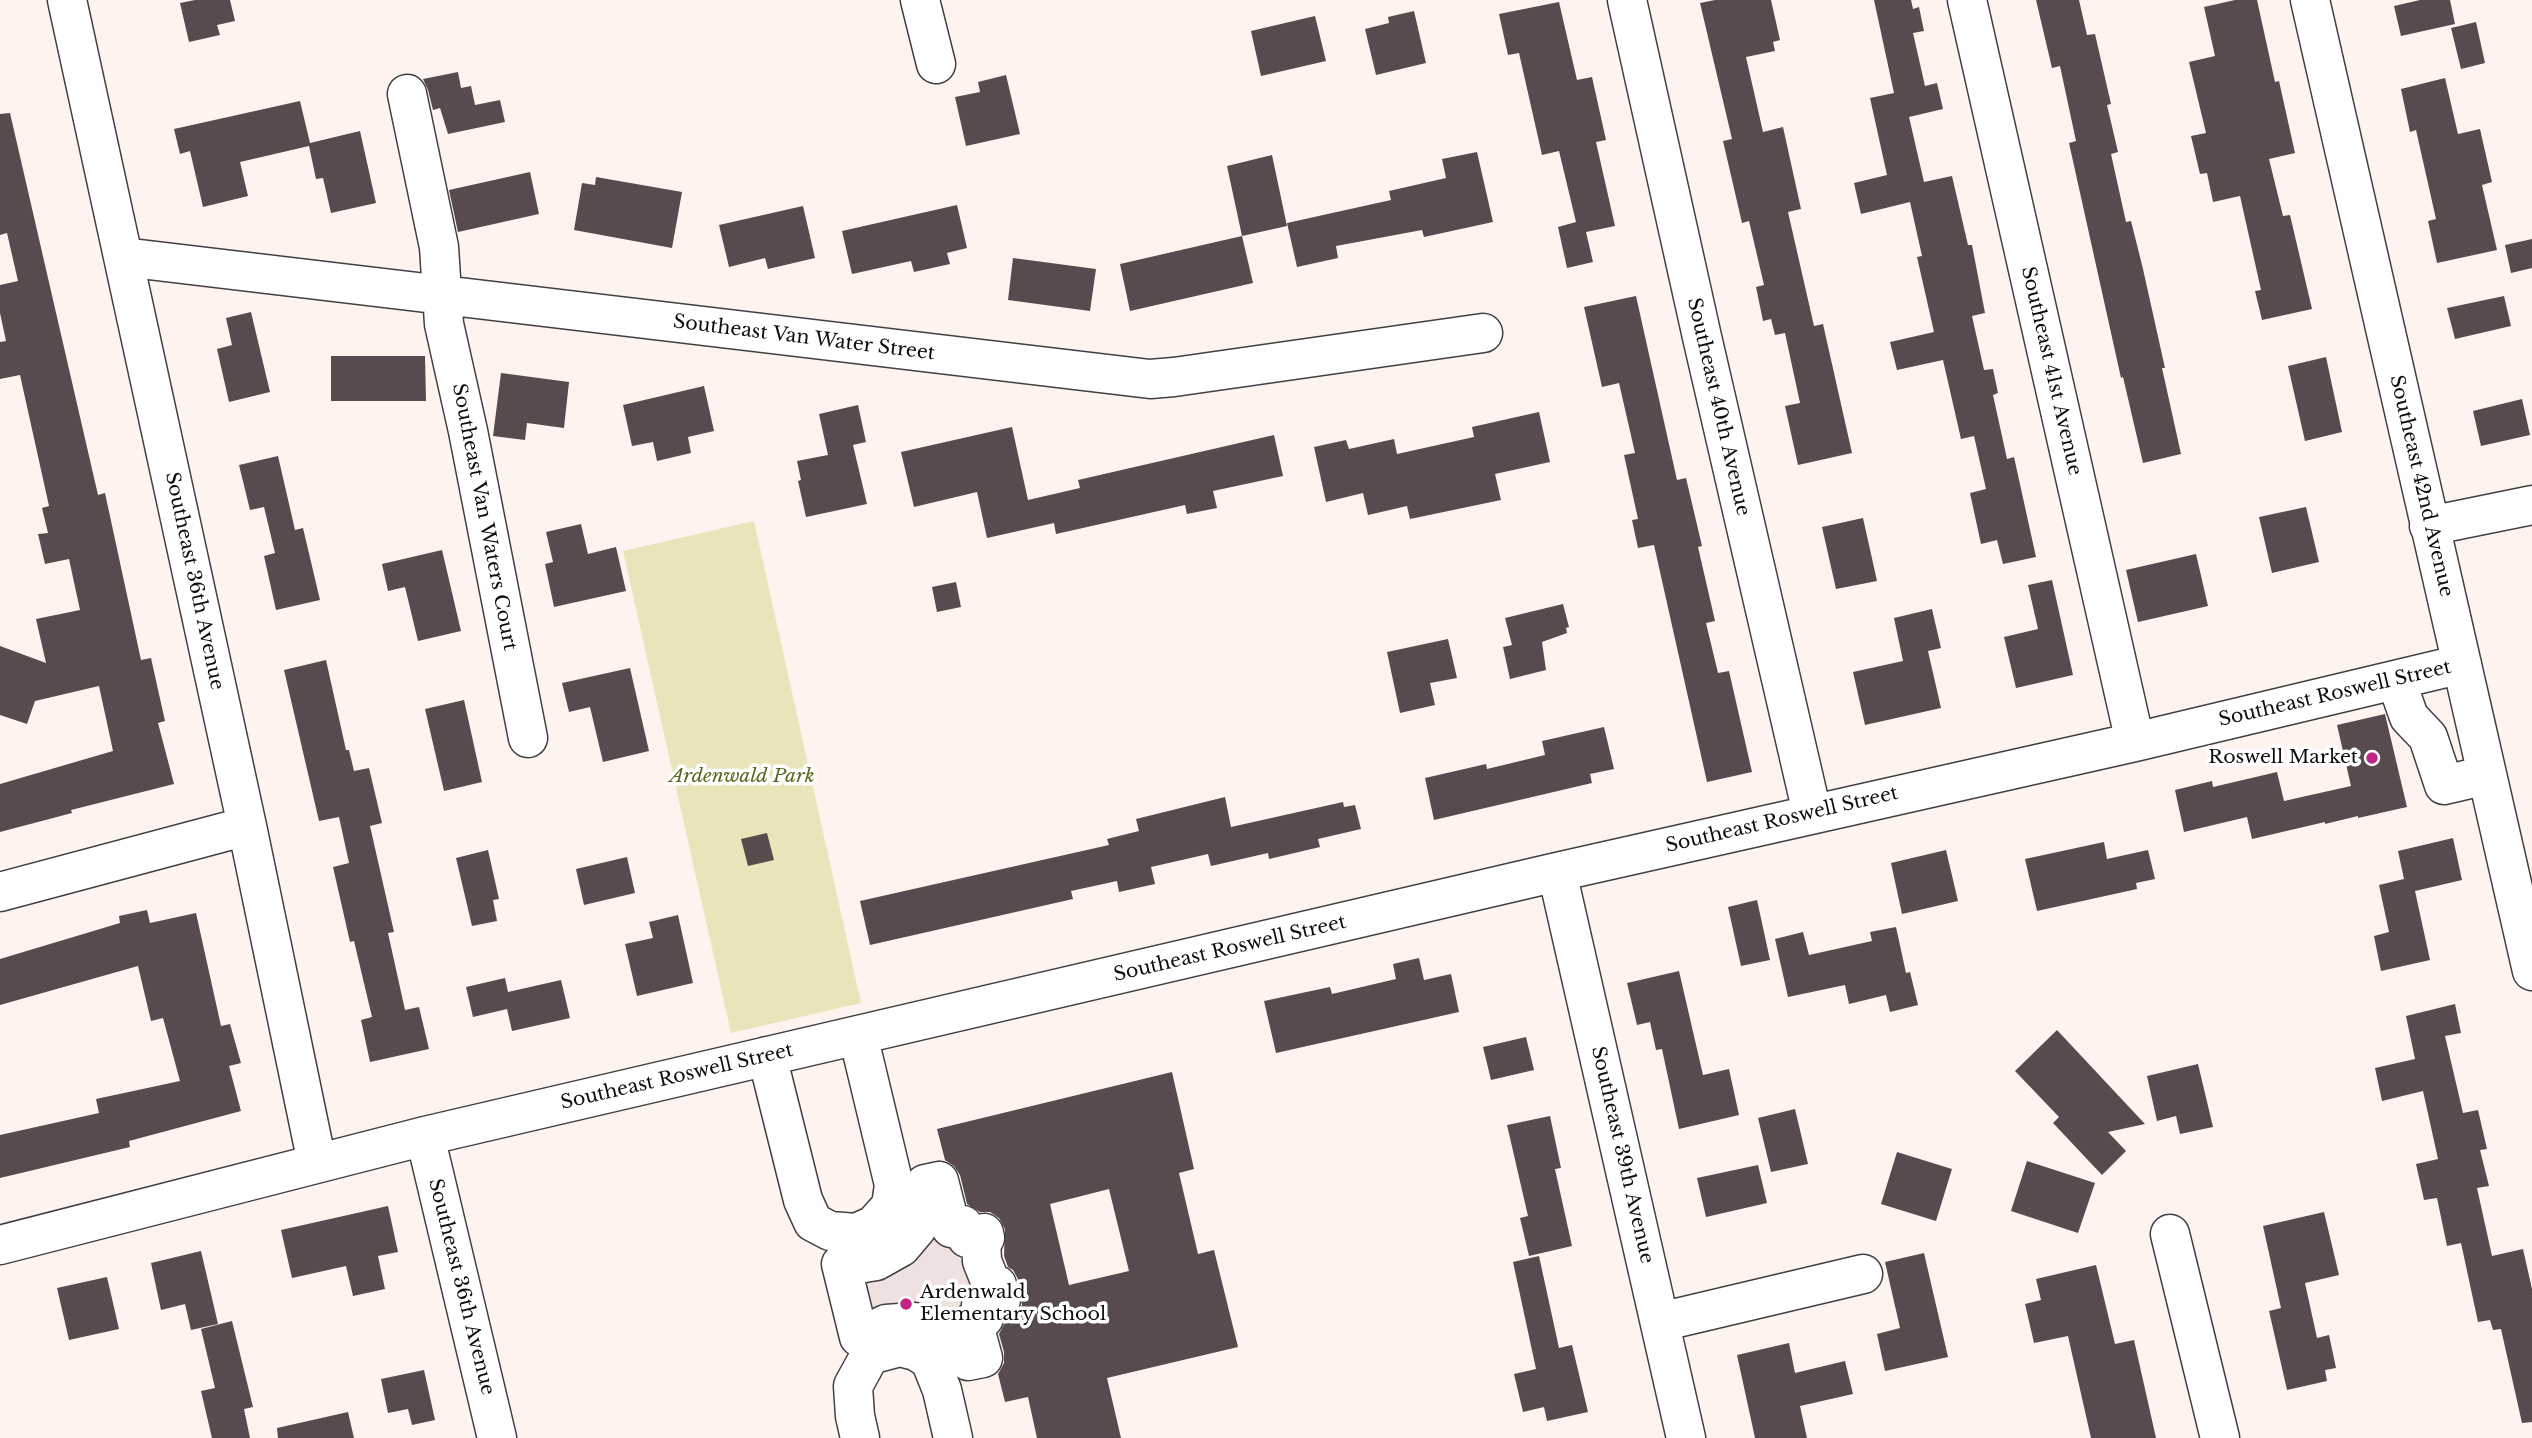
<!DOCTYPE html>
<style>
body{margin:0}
canvas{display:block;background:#fff3f0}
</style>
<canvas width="2532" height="1438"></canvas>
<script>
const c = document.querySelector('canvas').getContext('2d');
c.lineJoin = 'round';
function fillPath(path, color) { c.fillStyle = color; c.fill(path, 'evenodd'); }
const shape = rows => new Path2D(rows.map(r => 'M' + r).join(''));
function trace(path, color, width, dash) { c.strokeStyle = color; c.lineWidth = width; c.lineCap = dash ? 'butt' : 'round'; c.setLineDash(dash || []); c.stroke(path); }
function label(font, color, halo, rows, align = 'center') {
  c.font = font + ' "Libre Baskerville",serif'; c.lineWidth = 7; c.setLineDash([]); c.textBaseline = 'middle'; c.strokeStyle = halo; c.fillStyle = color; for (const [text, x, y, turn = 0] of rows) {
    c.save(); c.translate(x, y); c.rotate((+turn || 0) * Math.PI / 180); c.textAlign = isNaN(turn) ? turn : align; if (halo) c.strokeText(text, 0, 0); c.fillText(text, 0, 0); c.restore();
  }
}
const green = shape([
 [754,521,861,1003,731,1033,623,551]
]);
const plaza = shape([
 [963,1225,984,1318,873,1328,852,1265]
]);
const building = shape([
 [195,0,230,0,235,21,217,25,220,35,189,42,180,3],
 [1715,0,1771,0,1780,40,1773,42,1775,51,1746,57,1763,132,1783,127,1801,209,1788,212,1814,326,1823,324,1852,453,1798,465,1785,406,1800,403,1785,333,1775,335,1771,319,1763,321,1756,287,1764,285,1749,221,1742,223,1723,141,1732,139,1700,3],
 [1874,0,1911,0,1913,9,1919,7,1924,31,1913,33,1925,86,1937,83,1943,109,1909,117,1924,182,1952,176,1968,245,1972,245,1985,313,1972,316,1984,370,1993,369,1998,393,1993,395,2007,459,2014,457,2036,557,2003,564,1997,540,1981,544,1970,493,1986,489,1974,436,1961,439,1943,360,1897,370,1890,342,1934,332,1917,257,1922,256,1910,202,1861,214,1854,183,1887,175,1870,98,1894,93],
 [2036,0,2079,0,2087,35,2095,34,2111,104,2107,105,2118,152,2111,154,2126,222,2131,221,2143,269,2165,368,2162,368,2181,454,2143,463,2123,377,2121,378,2069,143,2076,141,2060,66,2052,68],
 [2235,0,2257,0,2275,82,2279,81,2295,153,2269,159,2283,216,2290,215,2312,309,2262,320,2255,291,2261,290,2240,196,2213,202,2207,173,2200,174,2191,136,2206,133,2189,62,2215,56,2204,7],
 [2420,0,2450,0,2455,24,2401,36,2394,6],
 [1559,2,1577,80,1592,77,1606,140,1596,142,1615,226,1586,232,1593,262,1567,268,1558,227,1576,222,1559,151,1542,155,1519,53,1508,55,1499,14],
 [1414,11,1426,63,1376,75,1365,29,1389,23,1388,17],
 [1315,16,1326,61,1261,76,1251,31],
 [2476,22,2485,63,2461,69,2451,28],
 [458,72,461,88,471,86,475,105,500,100,505,122,448,134,440,108,433,110,428,90,423,79],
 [1006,75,1020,134,966,146,955,97,980,92,978,82],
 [2445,78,2458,134,2480,129,2492,182,2482,185,2497,250,2437,263,2428,221,2436,219,2416,130,2410,132,2401,89],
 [300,101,310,143,360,131,376,203,331,213,323,178,316,179,309,146,240,162,248,196,203,207,190,151,180,154,174,129],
 [10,113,98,495,105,493,141,660,151,658,165,721,158,723,174,784,71,810,72,813,0,832,0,784,113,751,99,686,35,701,27,724,0,715,0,646,46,663,36,619,80,610,69,559,45,564,38,534,48,533,42,508,49,506,20,375,0,379,0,342,6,341,0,313,0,285,18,281,7,233,0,235,0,114],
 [1477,152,1493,222,1424,237,1422,230,1336,246,1338,258,1297,267,1287,223,1391,200,1389,191,1446,178,1442,159],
 [1272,155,1287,226,1242,236,1227,166],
 [530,172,539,214,458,232,449,190],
 [596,177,682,192,672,248,574,230,582,183,595,185],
 [957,205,967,248,947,253,950,264,914,272,911,261,852,274,842,231],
 [803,206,815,258,768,269,765,258,729,267,719,225],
 [1242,236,1253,283,1130,311,1120,264],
 [2532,239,2532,268,2511,273,2505,245],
 [1013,258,1096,269,1090,311,1008,300],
 [1636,296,1677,480,1686,478,1702,546,1698,547,1715,621,1706,623,1718,673,1729,671,1752,772,1707,782,1654,545,1638,548,1632,520,1638,519,1624,455,1635,453,1619,383,1602,387,1584,307],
 [2504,296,2511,326,2455,339,2447,308],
 [251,312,270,392,229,402,217,349,232,345,226,318],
 [331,356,425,356,426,401,331,401],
 [2326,357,2342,432,2305,441,2288,366],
 [501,373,569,382,564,428,527,423,525,440,493,436],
 [704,386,714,431,688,437,691,453,657,461,653,442,632,446,623,405],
 [2522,399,2530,435,2481,446,2473,411],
 [858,405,866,442,853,445,867,504,806,517,798,481,801,480,797,461,828,455,819,414],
 [1539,412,1550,462,1495,474,1501,500,1410,519,1407,506,1368,515,1363,493,1326,502,1314,447,1346,440,1349,449,1394,439,1397,454,1474,437,1472,427],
 [1012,427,1028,500,1080,488,1078,480,1274,435,1283,476,1213,491,1217,508,1187,514,1185,505,1056,534,1054,523,987,538,977,492,914,507,901,452],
 [278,456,295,530,303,528,320,600,276,610,264,556,275,553,264,507,250,510,239,465],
 [2306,507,2319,562,2272,573,2259,517],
 [1863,518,1877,581,1836,589,1822,527],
 [581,524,588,554,616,547,626,591,554,607,545,564,553,562,546,532],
 [442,550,461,631,418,641,405,587,388,591,382,564],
 [2196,554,2208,606,2138,622,2126,570],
 [2052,580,2073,675,2016,688,2004,637,2038,629,2028,585],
 [956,582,961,607,937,612,932,587],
 [1563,604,1569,627,1566,628,1567,633,1542,642,1546,670,1510,679,1503,647,1512,645,1505,618],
 [1932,609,1941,648,1928,651,1941,708,1865,725,1853,672,1903,661,1894,618],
 [1448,639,1457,678,1430,683,1435,705,1400,713,1387,652],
 [326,660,346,750,349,750,354,771,369,768,382,823,370,826,394,932,388,933,405,1010,419,1007,429,1049,370,1062,361,1020,372,1017,354,941,350,942,333,867,349,863,339,817,319,821,284,670],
 [630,668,649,751,603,762,590,707,569,712,562,683],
 [464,700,482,782,444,791,425,709],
 [2385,714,2407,807,2358,818,2358,816,2325,824,2325,822,2252,839,2247,817,2184,832,2175,790,2212,781,2213,787,2277,772,2284,801,2351,786,2337,725],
 [1604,727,1614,769,1590,774,1592,783,1434,820,1425,778,1486,764,1487,769,1545,755,1542,741],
 [1225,797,1231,827,1343,802,1344,807,1355,805,1361,829,1318,839,1320,847,1269,859,1268,853,1211,866,1208,854,1151,867,1155,884,1119,892,1117,881,1071,891,1073,899,870,945,860,901,1109,845,1107,839,1139,831,1136,819],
 [767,833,774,860,748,866,741,839],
 [2453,838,2462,880,2415,891,2430,960,2381,971,2374,936,2389,932,2379,885,2404,879,2398,851],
 [2104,842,2107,859,2148,850,2155,879,2136,883,2137,889,2037,911,2025,859],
 [488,850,499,899,493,900,497,921,472,926,456,858],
 [1946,850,1958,901,1902,914,1891,863],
 [627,857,635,893,584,905,576,869],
 [1757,900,1770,960,1741,966,1728,907],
 [147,910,150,923,196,913,221,1026,230,1024,241,1063,229,1066,241,1111,129,1141,130,1147,0,1178,0,1135,99,1113,96,1099,180,1081,163,1018,151,1021,138,966,0,1005,0,959,120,923,119,916],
 [678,915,693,983,637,996,625,944,653,938,649,922],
 [1896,927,1906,973,1910,972,1918,1005,1890,1012,1886,995,1849,1004,1845,985,1788,997,1775,939,1803,932,1809,955,1872,941,1870,932],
 [1419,958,1424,980,1451,974,1459,1012,1276,1053,1264,1001,1330,987,1332,994,1396,979,1393,964],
 [1679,971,1703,1075,1729,1069,1739,1115,1679,1129,1662,1049,1656,1050,1650,1022,1637,1025,1627,983],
 [505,978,508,992,561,980,570,1018,512,1031,507,1009,473,1017,466,987],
 [2455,1004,2461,1033,2445,1036,2463,1113,2478,1110,2487,1149,2480,1150,2489,1186,2477,1188,2492,1256,2523,1249,2532,1289,2532,1422,2522,1423,2501,1329,2493,1330,2490,1320,2478,1322,2461,1243,2447,1246,2437,1198,2424,1200,2416,1164,2438,1159,2423,1091,2382,1101,2375,1068,2415,1059,2406,1016],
 [2057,1030,2145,1124,2108,1132,2126,1151,2102,1175,2053,1123,2059,1117,2015,1071],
 [1526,1037,1534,1070,1491,1080,1483,1047],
 [2198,1064,2213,1127,2180,1134,2176,1116,2157,1121,2147,1076],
 [1172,1072,1194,1169,1179,1173,1198,1254,1214,1250,1238,1347,1107,1378,1121,1438,1037,1438,1028,1397,1005,1402,998,1374,1004,1363,1004,1352,999,1334,1005,1322,1016,1316,1022,1305,1018,1279,1013,1270,1008,1267,1004,1256,1005,1229,999,1218,990,1212,980,1212,967,1204,960,1175,954,1166,945,1160,937,1129],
 [1109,1189,1129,1271,1069,1285,1050,1204],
 [1795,1109,1808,1164,1771,1172,1758,1118],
 [1550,1116,1561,1168,1555,1169,1572,1246,1529,1256,1520,1218,1528,1216,1507,1125],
 [1897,1152,1952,1169,1936,1221,1881,1204],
 [2027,1161,2095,1183,2078,1233,2011,1211],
 [1758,1165,1767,1203,1706,1217,1697,1178],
 [388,1206,398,1252,378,1256,385,1289,353,1296,346,1266,292,1278,281,1230],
 [2324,1212,2339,1275,2305,1283,2317,1338,2329,1335,2336,1368,2325,1370,2327,1381,2287,1390,2269,1311,2281,1308,2263,1226],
 [201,1251,218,1324,191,1330,185,1304,161,1310,151,1263],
 [1924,1253,1948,1357,1885,1371,1877,1334,1900,1328,1885,1262],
 [1539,1256,1559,1348,1572,1345,1588,1412,1547,1421,1544,1407,1523,1412,1514,1374,1536,1369,1513,1262],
 [2096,1265,2115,1344,2134,1340,2156,1438,2091,1438,2068,1336,2034,1343,2025,1304,2041,1300,2036,1279],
 [107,1277,119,1329,69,1340,57,1288],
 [232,1321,253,1407,244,1409,250,1438,212,1438,201,1391,215,1388,201,1329],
 [1789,1343,1795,1373,1845,1361,1853,1394,1800,1406,1807,1438,1755,1438,1737,1355],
 [424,1370,435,1420,412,1425,408,1409,388,1413,381,1379],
 [348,1412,354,1438,278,1438,277,1428]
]);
const minor = shape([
 [67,0,247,826,317,1163],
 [920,0,936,64],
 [1627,0,1702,337,1812,813],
 [1967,0,2135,742],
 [2310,0,2532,971],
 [407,94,439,247,444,324,468,431,528,738],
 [123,257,1150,379,1174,377,1483,333],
 [2429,526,2532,505],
 [2396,680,2409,717,2428,737,2444,785,2487,775],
 [1557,872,1686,1438],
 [0,892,247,826],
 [767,1056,803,1200,813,1222,830,1231,856,1233,874,1225,891,1206,894,1185,858,1035],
 [425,1136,497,1438],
 [939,1181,951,1228,963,1225,967,1238,984,1233,985,1238,981,1239,982,1261,992,1286,997,1285,1001,1300,981,1305,984,1318,973,1321,983,1358,968,1361,957,1345,946,1336,936,1330,914,1322,886,1324,859,1337,841,1264,852,1265,876,1261,901,1247,917,1228,921,1218,924,1206,925,1184,939,1181],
 [2170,1234,2220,1438],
 [0,1245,425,1136,1557,872,2135,742,2462,664],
 [1660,1322,1863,1274],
 [860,1438,855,1416,853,1386,870,1355,900,1347,916,1351,930,1360,942,1390,953,1438]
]);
const markers = [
 [2372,758,7,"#bf2687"],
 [906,1304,7,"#bf2687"]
];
const streetNames = [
 ["Southeast Van Water Street",804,338,7],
 ["Southeast 41st Avenue",2051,371,77],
 ["Southeast 40th Avenue",1718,407,77],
 ["Southeast 42nd Avenue",2421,486,77],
 ["Southeast Van Waters Court",484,517,79],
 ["Southeast 36th Avenue",194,581,78],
 ["Southeast Roswell Street",2335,694,-13],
 ["Southeast Roswell Street",1782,820,-13],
 ["Southeast Roswell Street",1230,949,-13],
 ["Southeast Roswell Street",677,1077,-13],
 ["Southeast 39th Avenue",1622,1155,77],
 ["Southeast 36th Avenue",461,1287,76]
];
const poiNames = [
 ["Roswell Market",2358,758],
 ["Ardenwald",920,1293,"left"],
 ["Elementary School",920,1315,"left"]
];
const parkNames = [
 ["Ardenwald Park",742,777]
];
fillPath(green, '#e9e4b9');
fillPath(plaza, '#efe1df');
fillPath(building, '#574b4d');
trace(minor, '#414141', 41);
trace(minor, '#fff', 38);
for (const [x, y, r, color] of markers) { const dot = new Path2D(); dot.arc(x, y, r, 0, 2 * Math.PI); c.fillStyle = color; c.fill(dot); trace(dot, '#fff', 2.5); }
label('19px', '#0e0e0e', '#fff', streetNames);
label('19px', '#0e0e0e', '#fff', poiNames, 'right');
label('italic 19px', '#58671e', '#fff', parkNames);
</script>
